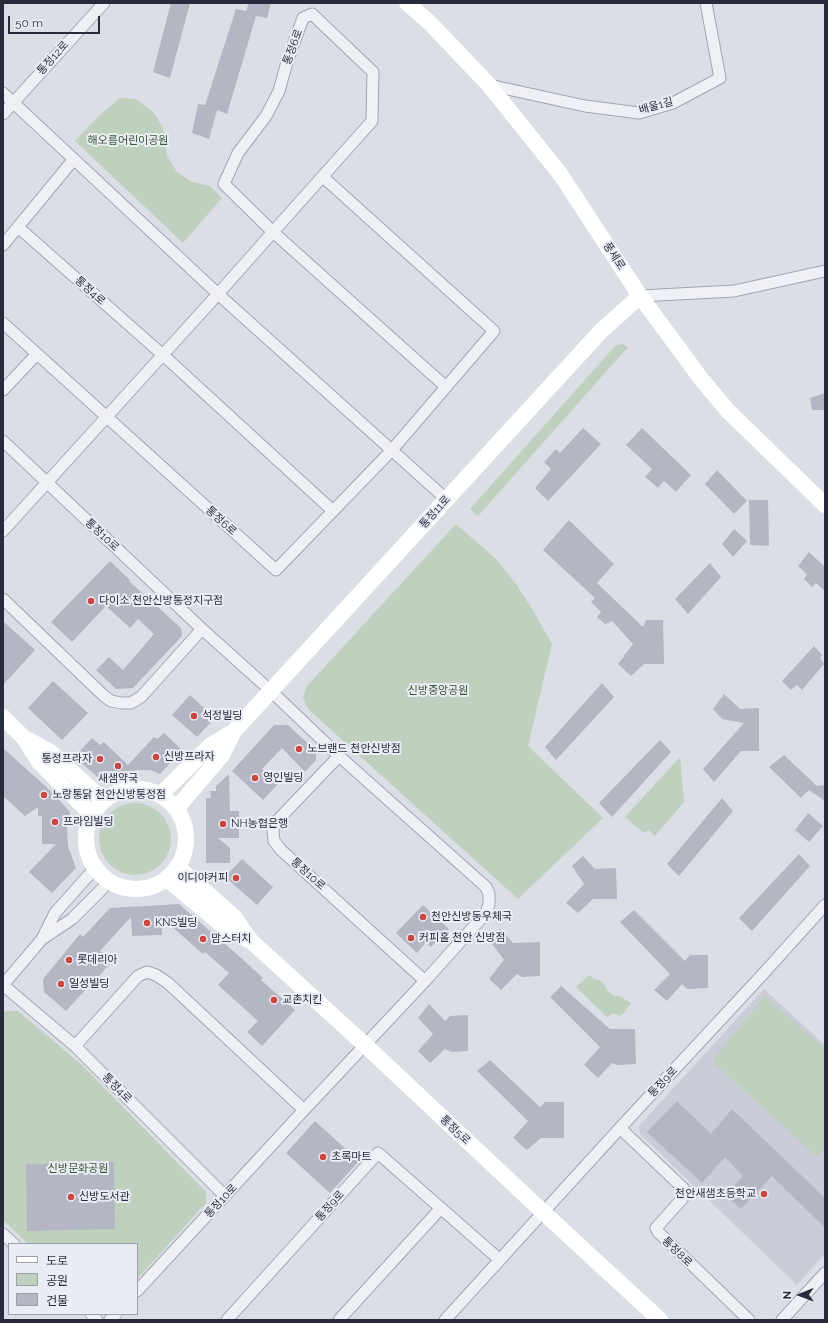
<!DOCTYPE html>
<meta charset="utf-8">
<style>
body{margin:0}
#map{position:relative;width:828px;height:1323px;overflow:hidden;background:#dcdee6;font-family:Raleway,"Noto Sans KR",sans-serif}
canvas{display:block}
.frame{position:absolute;inset:0;border:4px solid #272b3c;pointer-events:none}
.legend{position:absolute;left:8px;top:1243px;width:130px;height:72px;box-sizing:border-box;background:#ebedf4;border:1px solid #9d9faa;margin:0;padding:5px 7px;list-style:none;font-size:12px;color:#272b3c}
.legend li{display:flex;align-items:center;gap:8px;height:20px}
.legend b{width:20px;border:1px solid #9d9faa}
.north{position:absolute;left:780px;top:1275px;width:40px;height:40px;-webkit-text-stroke:3px #ebedf4;paint-order:stroke;rotate:269deg;font-size:11px;font-weight:700;line-height:16px;text-align:center;color:#272b3c}
.north::after{content:'';display:block;margin:auto;width:14px;height:18px;background:#272b3c;clip-path:polygon(50% 0,100% 100%,50% 72%,0 100%)}
.scale{position:absolute;left:8px;top:16px;width:92px;height:18px;box-sizing:border-box;border:2px solid #272b3c;border-top:0;padding-left:5px;font-size:12px;line-height:14px;white-space:nowrap;color:#272b3c;-webkit-text-stroke:3px #ebedf4;paint-order:stroke}
</style>
<div id="map">
<canvas width="828" height="1323"></canvas>
<div class="frame"></div>
<ul class="legend">
<li><b style="height:5px;background:#fff"></b>도로</li>
<li><b style="height:11px;background:#bfd0be"></b>공원</li>
<li><b style="height:11px;background:#b4b7c3"></b>건물</li>
</ul>
<div class="north">N</div>
<div class="scale">50 m</div>
</div>
<script>
const c = document.querySelector('canvas').getContext('2d');
c.lineJoin = 'round';
function fillPath(path, color) { c.fillStyle = color; c.fill(path, 'evenodd'); }
const shape = rows => new Path2D(rows.map(r => 'M' + r).join(''));
function trace(path, color, width, dash) { c.strokeStyle = color; c.lineWidth = width; c.lineCap = dash ? 'butt' : 'round'; c.setLineDash(dash || []); c.stroke(path); }
function label(font, color, halo, rows, align = 'center') {
  c.font = font + ' Raleway,"Noto Sans KR",sans-serif'; c.lineWidth = 4; c.setLineDash([]); c.textBaseline = 'middle'; c.strokeStyle = halo; c.fillStyle = color; for (const [text, x, y, turn = 0] of rows) {
    c.save(); c.translate(x, y); c.rotate((+turn || 0) * Math.PI / 180); c.textAlign = isNaN(turn) ? turn : align; if (halo) c.strokeText(text, 0, 0); c.fillText(text, 0, 0); c.restore();
  }
}
const built = shape([
 [764,989,825,1045,825,1254,797,1285,640,1134,639,1126]
]);
const green = shape([
 [120,98,136,99,154,113,163,128,167,156,177,172,192,182,210,186,222,198,183,243,75,141,99,116],
 [623,344,628,347,478,516,470,509,616,345],
 [456,524,495,558,516,584,534,612,552,644,528,746,603,818,518,899,308,709,303,697,307,686],
 [680,757,684,802,655,836,649,830,644,833,625,817],
 '99 839a36 36 0 1 1 72 0a36 36 0 1 1-72 0Z',
 [589,975,594,979,600,980,605,985,607,990,613,995,621,997,631,1003,624,1013,620,1016,614,1013,607,1017,576,987],
 [765,996,825,1049,825,1148,817,1157,712,1061],
 [6,1011,18,1011,82,1065,206,1192,206,1203,137,1279,137,1244,28,1244,3,1220,3,1013]
]);
const building = shape([
 [171,3,190,3,170,78,153,72],
 [249,3,271,3,267,18,256,16,227,114,217,110,209,139,192,133,198,104,205,105,236,9,246,11],
 [825,393,825,410,812,410,810,398],
 [583,428,601,444,548,501,535,488,551,469,544,462,556,449,560,453],
 [642,428,691,475,676,492,664,481,658,488,645,477,652,469,626,445],
 [717,470,747,501,734,514,705,484],
 [749,500,768,500,769,546,750,545],
 [569,520,614,564,597,583,643,627,646,620,663,620,664,664,644,664,631,676,618,664,633,644,612,621,605,624,597,617,601,612,591,602,595,598,543,550],
 [734,529,747,541,733,557,722,544],
 [809,552,825,567,825,591,816,583,812,587,804,579,807,574,798,566],
 [110,561,130,580,129,581,181,628,182,636,133,688,116,689,96,670,109,657,123,670,154,634,138,619,130,628,106,606,72,642,51,622],
 [710,563,721,577,688,614,675,599],
 [3,621,35,650,3,685],
 [814,646,822,655,820,658,824,664,802,690,797,685,791,690,782,681],
 [53,681,88,713,62,740,28,708],
 [602,683,614,697,556,760,545,747],
 [724,694,740,709,759,708,759,751,741,751,714,782,703,769,744,723,722,719,713,709],
 [190,695,215,718,197,737,172,715],
 [274,725,288,725,316,751,316,760,305,772,282,748,262,769,278,784,263,800,232,771],
 [164,733,182,750,160,774,150,770,140,770,117,772,108,775,100,779,74,757,92,738,100,745,104,742,128,765,154,737,157,739],
 [660,740,671,752,612,817,599,803],
 [3,748,53,793,70,812,67,827,68,846,76,868,52,893,29,872,56,844,42,844,42,816,38,816,38,807,25,816,3,796],
 [784,755,817,786,825,785,825,801,809,790,801,798,769,767],
 [229,774,230,811,239,811,239,838,218,838,230,848,230,863,206,863,206,798,211,798,210,791,216,791,216,786],
 [722,798,733,811,679,876,667,864],
 [808,813,823,826,809,842,795,830],
 [799,854,810,866,752,931,739,918],
 [583,856,595,869,616,868,617,899,593,899,578,913,566,903,584,884,572,866],
 [242,859,273,887,257,905,225,877],
 [179,904,239,956,263,978,261,980,295,1010,262,1046,247,1032,258,1021,218,985,229,973,205,952,203,954,162,918,162,935,132,936,131,917,100,951,112,961,89,988,88,987,66,1011,44,992,43,979,80,934,83,937,110,908],
 [423,905,449,929,431,947,426,942,417,953,396,933],
 [634,910,685,961,690,955,708,955,708,988,687,989,682,984,667,1001,654,990,670,974,620,922],
 [501,929,513,943,540,942,540,976,522,977,517,974,501,990,489,979,504,960,490,941],
 [561,986,610,1029,635,1029,636,1064,618,1065,612,1063,598,1078,584,1065,600,1047,550,997],
 [429,1004,445,1021,450,1016,468,1015,468,1051,452,1052,445,1049,430,1063,418,1051,433,1034,418,1018],
 [490,1060,540,1107,545,1102,564,1102,564,1138,541,1138,527,1150,513,1138,528,1121,477,1071],
 [677,1101,711,1134,732,1109,825,1198,825,1228,772,1176,741,1209,726,1195,743,1176,725,1157,702,1183,647,1132],
 [315,1121,359,1161,330,1193,286,1153],
 [114,1162,115,1229,27,1231,26,1164]
]);
const street = shape([
 [489,85,585,106,639,113,673,103,720,78,706,3],
 [3,93,218,294,446,499],
 [3,114,104,3],
 [18,227,163,355,333,511],
 [3,245,74,159],
 [640,296,734,291,825,271],
 [3,323,276,570,392,450,494,331,323,177],
 [3,390,37,354],
 [3,441,202,629,271,691,339,756,486,887,489,894,489,904,486,913,425,981,304,1110,137,1291],
 [3,531,218,294,273,232,372,121,373,72,312,14,303,18,287,62,279,91,266,116,238,153,224,184,273,232,446,387],
 [3,599,104,696,111,701,121,703,131,703,141,697,202,629],
 [339,756,275,823,273,831,274,841,281,850,425,981],
 [42,939,72,919,109,882],
 [3,985,75,1046,225,1196],
 [3,985,42,939,55,913,95,868],
 [75,1046,138,976,147,972,156,975,168,983,304,1110],
 [620,1128,684,1189,685,1194,682,1199,656,1228,658,1232,749,1320],
 [3,1234,14,1244],
 [91,1314,97,1320],
 [110,1320,116,1314],
 [227,1320,378,1153,500,1260],
 [339,1320,441,1208],
 [445,1320,620,1128,763,974,825,905],
 [782,1320,825,1273]
]);
const secondary = shape([
 [407,3,430,23,489,85,561,175,640,296,702,380,728,411,825,505],
 [3,717,23,737,49,751,103,800],
 [24,738,39,762,92,815],
 '86 839a50 50 0 1 1 100 0a50 50 0 1 1-100 0Z',
 [160,795,211,745,234,731],
 [176,809,222,755,234,731,601,331,640,296],
 [178,867,235,918,250,940,365,1045,543,1212,660,1320],
 [167,879,226,928,248,940]
]);
const markers = [
 [91,601,4,"#c94743"],
 [194,716,4,"#c94743"],
 [299,749,4,"#c94743"],
 [156,757,4,"#c94743"],
 [100,759,4,"#c94743"],
 [118,766,4,"#c94743"],
 [255,778,4,"#c94743"],
 [44,795,4,"#c94743"],
 [55,822,4,"#c94743"],
 [223,824,4,"#c94743"],
 [236,878,4,"#c94743"],
 [423,917,4,"#c94743"],
 [147,923,4,"#c94743"],
 [411,938,4,"#c94743"],
 [203,939,4,"#c94743"],
 [69,960,4,"#c94743"],
 [61,984,4,"#c94743"],
 [274,1000,4,"#c94743"],
 [323,1157,4,"#c94743"],
 [764,1194,4,"#c94743"],
 [71,1197,4,"#c94743"]
];
const streetNames = [
 ["통정6로",293,47,-70],
 ["통정12로",53,58,-48],
 ["배울1길",656,106,-15],
 ["풍세로",614,256,57],
 ["통정4로",90,291,42],
 ["통정11로",435,512,-48],
 ["통정6로",221,521,42],
 ["통정10로",102,535,43],
 ["통정10로",308,874,42],
 ["통정9로",663,1082,-47],
 ["통정4로",117,1088,45],
 ["통정5로",455,1130,43],
 ["통정10로",221,1201,-47],
 ["통정9로",330,1206,-48],
 ["통정8로",677,1252,44]
];
const parkNames = [
 ["해오름어린이공원",128,141],
 ["신방중앙공원",438,691],
 ["신방문화공원",78,1169]
];
const poiNames = [
 ["다이소 천안신방통정지구점",99,601],
 ["석정빌딩",202,716],
 ["노브랜드 천안신방점",307,749],
 ["신방프라자",164,757],
 ["통정프라자",92,759,"right"],
 ["영인빌딩",263,778],
 ["새샘약국",118,779,"center"],
 ["노랑통닭 천안신방통정점",52,795],
 ["프라임빌딩",63,822],
 ["NH농협은행",231,824],
 ["이디야커피",228,878,"right"],
 ["천안신방동우체국",431,917],
 ["KNS빌딩",155,923],
 ["커피홀 천안 신방점",419,938],
 ["맘스터치",211,939],
 ["롯데리아",77,960],
 ["일성빌딩",69,984],
 ["교촌치킨",282,1000],
 ["초록마트",331,1157],
 ["천안새샘초등학교",756,1194,"right"],
 ["신방도서관",79,1197]
];
fillPath(built, '#cacdd8');
fillPath(green, '#bfd0be');
fillPath(building, '#b4b7c3');
trace(street, '#a2a5b0', 13);
trace(street, '#eff0f5', 11);
trace(secondary, '#fff', 16);
for (const [x, y, r, color] of markers) { const dot = new Path2D(); dot.arc(x, y, r, 0, 2 * Math.PI); c.fillStyle = color; c.fill(dot); trace(dot, '#ebedf4', 1.5); }
label('11px', '#272b3c', '#ebedf4', streetNames);
label('11px', '#355734', '#ebedf4', parkNames);
label('11px', '#272b3c', '#ebedf4', poiNames, 'left');
</script>
